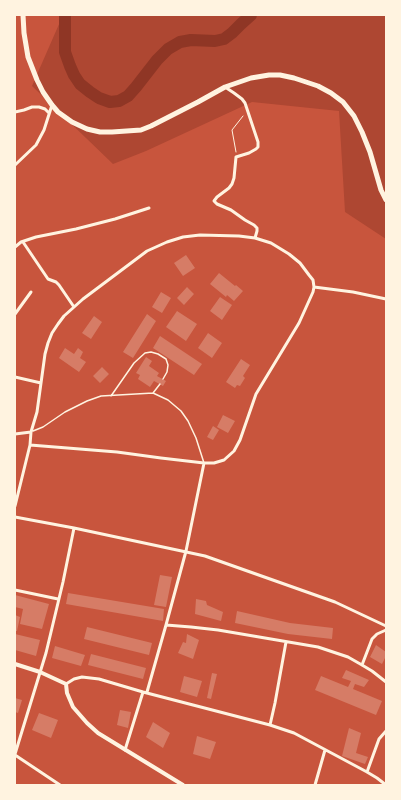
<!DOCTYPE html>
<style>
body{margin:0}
#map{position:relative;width:401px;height:800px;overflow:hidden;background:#c8553d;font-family:"Space Grotesk",sans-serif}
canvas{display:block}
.frame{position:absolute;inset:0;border:16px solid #fff3e0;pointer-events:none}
</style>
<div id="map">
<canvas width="401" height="800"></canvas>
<div class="frame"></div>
</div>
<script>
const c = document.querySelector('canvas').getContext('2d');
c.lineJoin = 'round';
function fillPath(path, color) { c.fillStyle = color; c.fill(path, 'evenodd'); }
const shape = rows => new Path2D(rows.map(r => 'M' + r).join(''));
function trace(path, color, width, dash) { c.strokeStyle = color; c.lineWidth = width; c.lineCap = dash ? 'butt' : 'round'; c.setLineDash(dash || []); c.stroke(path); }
const green = shape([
 [63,15,386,15,386,239,345,212,339,111,252,102,146,151,113,164,32,86]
]);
const river = shape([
 [65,15,65,52,70,66,74,75,80,84,90,92,99,98,110,102,119,101,128,96,136,87,157,60,168,49,180,42,191,40,215,41,224,39,232,33,241,24,251,15]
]);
const building = shape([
 [186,255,195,268,183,276,174,263],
 [219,273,235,286,236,285,243,291,234,301,227,295,226,297,210,284],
 [187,287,194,294,184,305,177,298],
 [161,292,171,298,162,313,152,307],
 [220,297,232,305,222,320,210,311],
 [177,311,197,324,186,341,166,327],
 [147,314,156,321,133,358,123,352],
 [94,316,102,322,91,339,82,333],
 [208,333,222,343,212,358,198,348],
 [160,336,202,364,194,375,153,348],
 [65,348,74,354,78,348,83,352,80,358,86,362,79,372,59,358],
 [146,357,152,361,149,366,159,373,157,376,166,381,163,386,154,381,150,387,138,379,140,375,136,373],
 [241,359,250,365,243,376,245,378,240,386,237,385,235,388,226,382],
 [102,367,109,374,100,383,93,376],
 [223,415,235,421,228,433,217,427],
 [213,426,219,430,213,440,207,437],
 [160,575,172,577,166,607,154,605],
 [68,593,164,609,163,621,66,604],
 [15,595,49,604,42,629,20,624,23,609,15,607],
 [196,599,206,601,207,605,223,612,221,621,195,614],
 [237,611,290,623,333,628,332,639,288,634,235,623],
 [15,615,20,617,17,631,15,631],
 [87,627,152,643,149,655,84,639],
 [15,634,40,640,36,656,15,650],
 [187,634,199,640,193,659,178,653,183,642,186,643],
 [376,645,386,652,386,656,382,664,370,657],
 [55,646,85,655,81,666,52,658],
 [91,654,146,668,143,679,88,665],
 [346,670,369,680,364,687,355,684,353,689,382,701,376,715,315,690,321,676,348,687,351,681,342,678],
 [212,673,217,674,211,699,207,698],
 [184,676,202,681,197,697,180,692],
 [15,698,22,700,18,713,15,712],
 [120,710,131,712,128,728,117,725],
 [39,713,58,720,51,738,32,730],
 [153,722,170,733,163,748,146,737],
 [349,728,361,733,356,753,368,757,365,764,342,756],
 [197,736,216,742,210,759,193,754]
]);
const path = shape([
 [236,152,232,130,243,116]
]);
const service = shape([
 [153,393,160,384],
 [111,396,134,363,145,353,151,352,158,354,166,359,168,365,167,372,163,379],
 [33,431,43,427,65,412,87,401,101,396,153,393,168,400,181,411,188,421,196,438,204,463]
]);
const minor = shape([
 [225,87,234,93,242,99,245,103,258,142,258,147,256,149,249,153,236,157,234,178,232,184,229,188,217,197,214,201,217,204,231,210,245,220,254,225,257,228,257,231,255,238],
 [15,112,24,110,32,107,39,107,45,109,49,113],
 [15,165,36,145,44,130,52,105],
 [23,242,48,279,56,282,59,285,74,307],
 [15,247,21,242,36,237,76,229,115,219,149,208],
 [314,287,353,292,386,299],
 [15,314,31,292],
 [15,377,41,383],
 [15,434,31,432],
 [15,506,30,445,31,432,37,412,45,354,48,343,52,333,58,324,64,316,83,299,147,251,167,242,183,237,200,235,239,236,255,238,271,243,289,254,300,263,309,275,313,280,314,287,313,292,299,323,256,394,240,440,234,451,224,460,214,463,204,463,161,458,117,452,30,445],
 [15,517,74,528,205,556,335,602,386,626],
 [15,590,58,599],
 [166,625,191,627,218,630,318,647,348,657,362,665,372,671,386,682],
 [362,665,372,639,377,634,386,630],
 [66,684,74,679,82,677,99,679,143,692,270,725,294,733,367,772,377,778,386,785],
 [147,692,166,625,186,551,204,463],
 [270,725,275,703,286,642],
 [125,750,143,692],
 [15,754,46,653,63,582,74,528],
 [15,755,60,785],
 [367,772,379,739,386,731],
 [315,785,325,750]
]);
const tertiary = shape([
 [15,664,40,672,66,684,67,693,73,707,87,723,98,733,183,785]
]);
const trunk = shape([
 [23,15,24,33,28,57,37,80,43,92,52,105,58,112,72,122,87,129,100,132,112,132,141,130,151,126,198,102,225,87,251,78,269,75,280,75,294,78,318,86,331,93,343,102,354,116,362,132,370,152,381,190,386,200]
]);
fillPath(green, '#ae4732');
trace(river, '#8f3625', 12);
fillPath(building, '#d67c66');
trace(path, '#fff3e0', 1);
trace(service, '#fff3e0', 1.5);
trace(minor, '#fff3e0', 3);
trace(tertiary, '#fff3e0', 4);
trace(trunk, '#fff3e0', 5);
</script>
